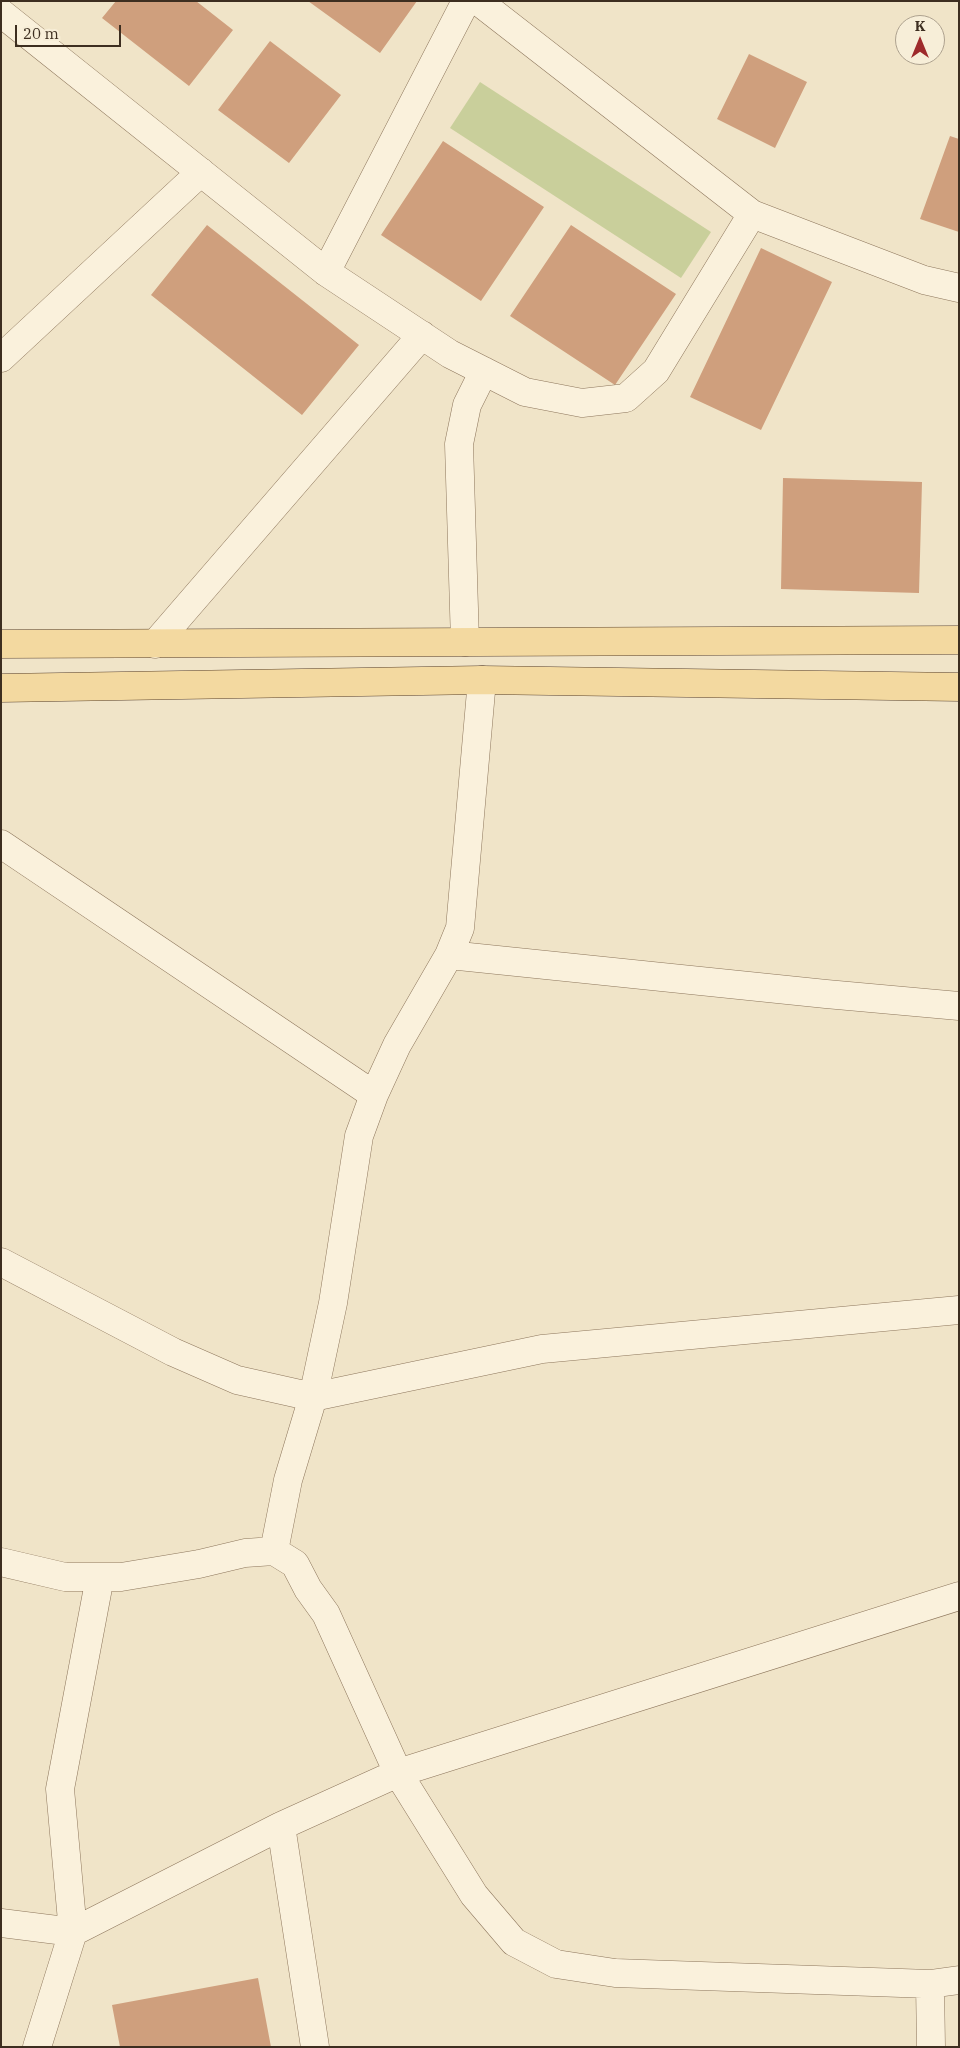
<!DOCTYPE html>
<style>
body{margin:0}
#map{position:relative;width:960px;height:2048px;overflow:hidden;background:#f0e4c8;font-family:"IBM Plex Serif",serif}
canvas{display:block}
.frame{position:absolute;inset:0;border:2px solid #3d2e20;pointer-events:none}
.north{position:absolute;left:895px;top:15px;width:50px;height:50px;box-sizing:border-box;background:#f7eed8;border:1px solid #ada18e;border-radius:50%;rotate:0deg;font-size:14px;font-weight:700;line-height:20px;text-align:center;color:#3d2e20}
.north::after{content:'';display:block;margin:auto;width:18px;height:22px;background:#9e2a2b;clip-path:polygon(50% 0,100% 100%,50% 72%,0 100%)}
.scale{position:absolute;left:15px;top:25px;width:106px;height:22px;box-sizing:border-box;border:2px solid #3d2e20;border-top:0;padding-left:6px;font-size:15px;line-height:18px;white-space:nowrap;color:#3d2e20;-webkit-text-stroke:4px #f7eed8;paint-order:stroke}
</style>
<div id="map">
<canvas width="960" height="2048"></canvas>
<div class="frame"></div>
<div class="north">K</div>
<div class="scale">20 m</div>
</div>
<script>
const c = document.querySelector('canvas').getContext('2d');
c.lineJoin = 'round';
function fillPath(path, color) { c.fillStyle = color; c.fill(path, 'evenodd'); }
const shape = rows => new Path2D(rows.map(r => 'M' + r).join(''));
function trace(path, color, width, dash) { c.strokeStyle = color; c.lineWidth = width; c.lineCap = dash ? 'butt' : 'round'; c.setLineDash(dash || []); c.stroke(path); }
const green = shape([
 [480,82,711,232,681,278,450,128]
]);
const building = shape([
 [116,1,196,1,233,30,189,86,102,18],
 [308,1,417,1,380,53],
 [270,41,341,95,289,163,218,110],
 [749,54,807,82,775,148,717,119],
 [950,136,959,139,959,232,920,219],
 [443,141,544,207,481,301,381,235],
 [207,225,359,345,302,415,151,295],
 [571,225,676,294,615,385,510,316],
 [761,248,832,282,761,430,690,397],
 [783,478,922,482,919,593,781,589],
 [258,1978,271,2047,120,2047,112,2005]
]);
const minor = shape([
 [478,1,752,214,924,280,959,288],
 [1,13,326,272,450,354,525,392,582,403,626,398,656,371,752,214],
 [326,272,466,1],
 [1,358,201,172],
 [465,642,459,444,467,405,484,371],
 [155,644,422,335],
 [1,844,374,1095],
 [449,955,826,994,959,1006],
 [1,1262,173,1352,237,1380,313,1397,542,1349,959,1310],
 [274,1551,288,1480,313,1397,333,1303,359,1136,374,1095,397,1045,449,955,460,928,482,680],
 [1,1562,65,1577,121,1577,199,1564,245,1553,274,1551,295,1564,308,1589,326,1614,398,1773,474,1895,514,1942,556,1964,615,1973,930,1984,959,1980],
 [281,1826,315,2047],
 [1,1923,73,1932,281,1826,398,1773,959,1596],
 [930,1984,931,2047],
 [37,2047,73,1932,60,1789,100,1577]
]);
const major = shape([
 [1,644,959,640],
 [1,688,482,680,959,687]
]);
fillPath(green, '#c9cf9b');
fillPath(building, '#cf9f7d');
trace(minor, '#8d765c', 29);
trace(major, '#5b4430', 29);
trace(minor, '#faf1dc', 28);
trace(major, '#f3d9a0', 28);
</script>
